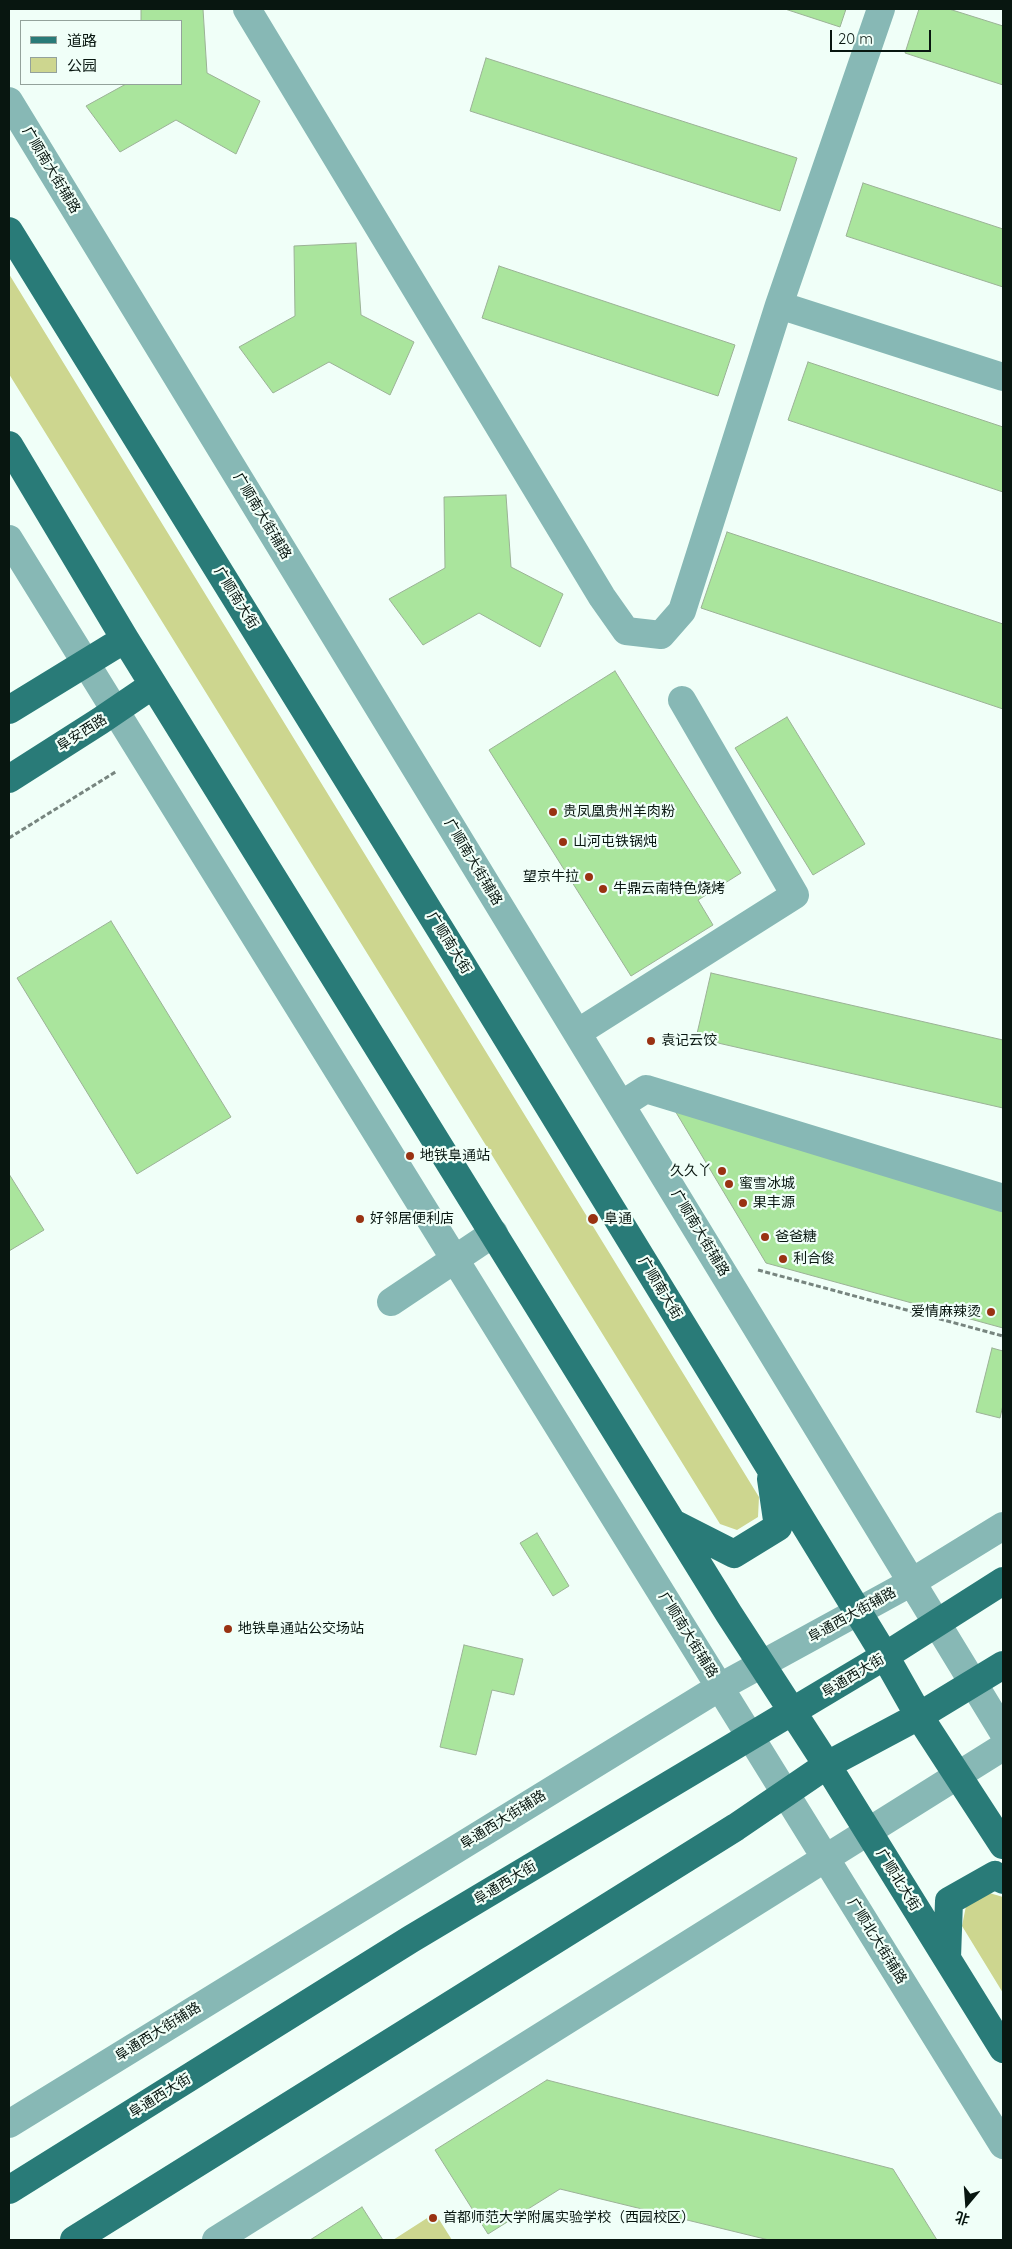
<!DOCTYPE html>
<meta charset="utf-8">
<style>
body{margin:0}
#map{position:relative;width:1012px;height:2249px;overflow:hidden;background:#f0fff8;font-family:Quicksand,"Noto Sans SC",sans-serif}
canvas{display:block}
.frame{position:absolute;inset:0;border:10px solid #081610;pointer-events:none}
.legend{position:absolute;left:20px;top:20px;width:162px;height:65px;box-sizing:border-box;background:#f0fff8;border:1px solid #93a29b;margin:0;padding:6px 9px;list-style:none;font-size:15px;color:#081610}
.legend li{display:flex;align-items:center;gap:10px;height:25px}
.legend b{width:25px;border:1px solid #93a29b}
.north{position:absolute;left:942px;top:2179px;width:50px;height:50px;-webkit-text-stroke:4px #f0fff8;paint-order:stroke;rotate:198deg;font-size:14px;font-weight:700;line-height:20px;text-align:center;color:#081610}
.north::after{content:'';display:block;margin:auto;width:18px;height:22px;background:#081610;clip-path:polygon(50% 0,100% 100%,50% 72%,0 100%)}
.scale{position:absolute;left:830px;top:30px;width:101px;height:22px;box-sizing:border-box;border:2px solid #081610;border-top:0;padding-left:6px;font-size:15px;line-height:18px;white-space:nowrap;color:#081610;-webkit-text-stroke:4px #f0fff8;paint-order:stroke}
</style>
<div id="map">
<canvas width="1012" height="2249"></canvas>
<div class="frame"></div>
<ul class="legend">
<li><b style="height:6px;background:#297b78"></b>道路</li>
<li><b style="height:14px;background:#cdd68f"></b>公园</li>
</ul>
<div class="north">北</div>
<div class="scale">20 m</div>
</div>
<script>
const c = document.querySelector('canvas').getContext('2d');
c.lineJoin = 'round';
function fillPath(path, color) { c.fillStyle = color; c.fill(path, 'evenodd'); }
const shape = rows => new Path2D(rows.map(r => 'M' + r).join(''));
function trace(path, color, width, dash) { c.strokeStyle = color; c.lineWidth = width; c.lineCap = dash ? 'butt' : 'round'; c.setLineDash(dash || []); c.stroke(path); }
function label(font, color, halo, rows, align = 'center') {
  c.font = font + ' Quicksand,"Noto Sans SC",sans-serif'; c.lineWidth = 4.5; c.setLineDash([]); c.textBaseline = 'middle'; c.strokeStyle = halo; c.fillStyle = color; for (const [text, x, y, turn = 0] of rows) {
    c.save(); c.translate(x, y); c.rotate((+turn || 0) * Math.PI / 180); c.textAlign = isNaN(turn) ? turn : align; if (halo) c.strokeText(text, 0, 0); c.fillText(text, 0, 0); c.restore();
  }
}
const green = shape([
 [9,274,759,1497,758,1517,737,1530,720,1524,9,374],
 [986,1892,1003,1897,1003,1993,962,1926,967,1901],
 [435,2213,452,2240,393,2240]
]);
const building = shape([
 [141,9,203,9,207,73,260,101,236,154,176,120,120,152,86,106,126,84,181,84,181,21,141,21,141,9],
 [785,9,846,9,840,27,785,9],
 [919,9,949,9,1003,26,1003,85,905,53,919,9],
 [486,58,797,158,780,211,470,111,486,58],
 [863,183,1003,229,1003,287,846,236,863,183],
 [356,243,361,315,414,342,390,395,329,362,273,393,239,347,295,316,294,246,356,243],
 [499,266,735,345,718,396,482,318,499,266],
 [808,362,1003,427,1003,492,788,420,808,362],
 [506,495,511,567,563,594,540,647,479,613,423,645,389,599,445,568,444,497,506,495],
 [727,532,1003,624,1003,709,701,608,727,532],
 [615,671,741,873,698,900,713,925,631,976,489,750,615,671],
 [787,717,865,844,813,875,735,748,787,717],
 [111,921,231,1117,137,1174,17,978,111,921],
 [711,973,1003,1040,1003,1108,696,1038,711,973],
 [674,1109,1003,1209,1003,1328,766,1263,674,1109],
 [9,1174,44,1230,9,1251,9,1174],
 [992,1348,1003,1351,1003,1405,1000,1418,976,1412,992,1348],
 [537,1533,569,1586,553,1596,520,1543,537,1533],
 [464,1645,523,1659,514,1695,492,1690,476,1755,440,1747,464,1645],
 [547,2080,893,2169,937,2240,769,2240,560,2189,488,2234,435,2150,547,2080],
 [362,2207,383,2240,310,2240,362,2207]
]);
const path = shape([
 [9,838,117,771],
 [758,1270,1003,1336]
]);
const minor = shape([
 [247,9,602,597,626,631,661,635,682,611,779,305],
 [881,9,779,305,1003,377],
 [9,101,1003,1732],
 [9,539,1003,2145],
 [577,1033,795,895,682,700],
 [621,1105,646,1089,1003,1198],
 [391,1302,494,1233],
 [9,2124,720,1687,912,1582,1003,1526],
 [216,2240,1003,1747]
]);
const major = shape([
 [9,231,461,963,885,1656,919,1716,1003,1845],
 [9,445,125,639,729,1614,827,1765,1003,2049],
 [9,710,125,639],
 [9,779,100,721,153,685],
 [673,1523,734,1554,778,1527,771,1479],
 [947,1958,949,1901,995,1875,1003,1880],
 [9,2190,411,1939,885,1656,1003,1581],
 [74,2240,736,1827,827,1765,919,1716,1003,1665]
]);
const markers = [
 [553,812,5,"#993212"],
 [563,842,5,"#993212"],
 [589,877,5,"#993212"],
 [603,889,5,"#993212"],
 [651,1041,5,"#993212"],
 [410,1156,5,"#993212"],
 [722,1171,5,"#993212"],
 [729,1184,5,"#993212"],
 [743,1203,5,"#993212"],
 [360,1219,5,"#993212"],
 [593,1219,6,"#993212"],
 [765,1237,5,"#993212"],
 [783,1259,5,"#993212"],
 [991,1312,5,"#993212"],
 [228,1629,5,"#993212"],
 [433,2218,5,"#993212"]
];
const streetNames = [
 ["广顺南大街辅路",51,170,59],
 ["广顺南大街辅路",262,516,59],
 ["广顺南大街",236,598,58],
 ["阜安西路",82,733,-32],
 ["广顺南大街辅路",473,862,59],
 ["广顺南大街",449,943,58],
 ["广顺南大街辅路",700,1233,59],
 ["广顺南大街",660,1288,59],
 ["阜通西大街辅路",852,1615,-29],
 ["广顺南大街辅路",688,1635,58],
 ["阜通西大街",853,1676,-31],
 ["阜通西大街辅路",503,1820,-32],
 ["广顺北大街",898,1880,58],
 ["阜通西大街",505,1883,-31],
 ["广顺北大街辅路",877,1941,58],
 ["阜通西大街辅路",158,2032,-32],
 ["阜通西大街",160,2096,-32]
];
const poiNames = [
 ["贵凤凰贵州羊肉粉",563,812],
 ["山河屯铁锅炖",573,842],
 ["望京牛拉",579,877,"right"],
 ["牛鼎云南特色烧烤",613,889],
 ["袁记云饺",661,1041],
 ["地铁阜通站",420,1156],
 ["久久丫",712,1171,"right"],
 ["蜜雪冰城",739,1184],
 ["果丰源",753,1203],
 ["好邻居便利店",370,1219],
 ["阜通",604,1219],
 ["爸爸糖",775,1237],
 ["利合俊",793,1259],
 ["爱情麻辣烫",981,1312,"right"],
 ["地铁阜通站公交场站",238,1629],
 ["首都师范大学附属实验学校（西园校区）",443,2218]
];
fillPath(green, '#cdd68f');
fillPath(building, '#aae59d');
trace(building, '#9bb296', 1);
trace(path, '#77857f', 3, [5, 2.5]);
trace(minor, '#87b8b5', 28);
trace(major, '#297b78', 28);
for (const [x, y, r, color] of markers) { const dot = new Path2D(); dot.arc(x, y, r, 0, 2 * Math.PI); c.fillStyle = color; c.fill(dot); trace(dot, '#f0fff8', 2); }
label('14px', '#081610', '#f0fff8', streetNames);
label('14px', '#081610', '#f0fff8', poiNames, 'left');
</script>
